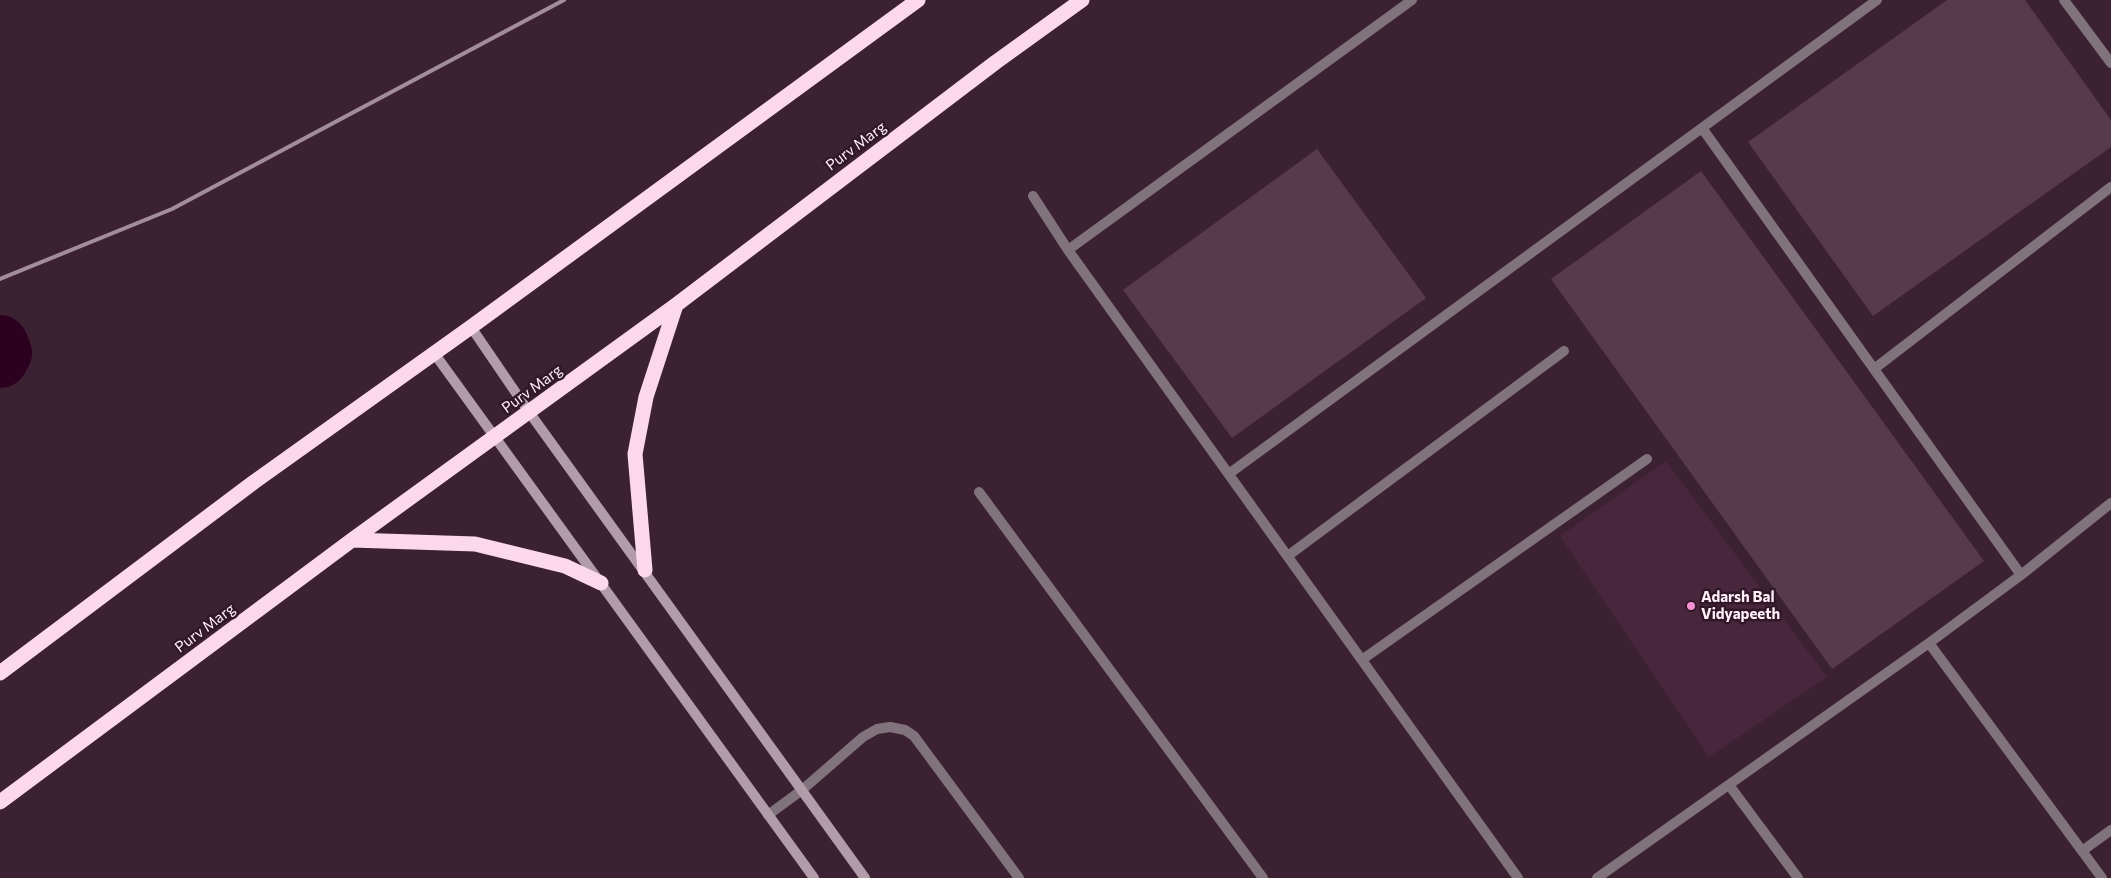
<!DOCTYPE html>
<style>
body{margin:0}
canvas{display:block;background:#3b2132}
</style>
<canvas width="2111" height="878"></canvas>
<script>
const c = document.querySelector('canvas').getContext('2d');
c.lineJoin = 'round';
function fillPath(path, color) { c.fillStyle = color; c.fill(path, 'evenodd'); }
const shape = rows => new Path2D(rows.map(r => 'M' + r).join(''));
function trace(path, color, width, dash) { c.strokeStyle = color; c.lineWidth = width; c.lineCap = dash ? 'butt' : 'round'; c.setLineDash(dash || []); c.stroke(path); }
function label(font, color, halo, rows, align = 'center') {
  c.font = font + ' Commissioner,sans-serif'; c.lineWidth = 5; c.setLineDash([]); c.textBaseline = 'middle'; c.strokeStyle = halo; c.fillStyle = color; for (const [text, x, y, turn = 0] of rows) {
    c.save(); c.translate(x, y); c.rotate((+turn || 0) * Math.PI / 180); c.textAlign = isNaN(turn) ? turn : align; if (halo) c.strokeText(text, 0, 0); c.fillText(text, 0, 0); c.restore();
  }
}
const built = shape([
 [1666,461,1827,677,1709,757,1560,536]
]);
const green = shape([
 [1947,0,2025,0,2111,120,2111,147,1873,316,1748,142],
 [1317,149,1426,298,1232,438,1123,290],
 [1701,171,1984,561,1832,669,1551,279]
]);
const river = shape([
 [0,343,4,353,0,360]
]);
const lane = shape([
 [768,815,802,790,863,737,877,729,890,727,905,730,914,736,1019,878]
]);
const street = shape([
 [2064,0,2111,63],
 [1702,128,2021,575],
 [1033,196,1068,250,1518,878],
 [1068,250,1412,0],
 [1874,369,2111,187],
 [1230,473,1877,0],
 [979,492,1263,878],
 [1289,555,1564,351],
 [1929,643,2102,878],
 [1363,659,1647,459],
 [1729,785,1798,878],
 [2082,851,2111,830],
 [1597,878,1929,643,2021,575,2111,503]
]);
const secondary = shape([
 [471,327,529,412,865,878],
 [434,353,814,878]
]);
const highway = shape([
 [352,540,475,544,565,566,601,583],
 [645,570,635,454,646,397,676,305],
 [0,673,254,482,471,327,918,0],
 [0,802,352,540,676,305,996,62,1082,0]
]);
const rail = shape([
 [0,279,172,209,564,0]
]);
const markers = [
 [1691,606,5,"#f591d2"]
];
const streetNames = [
 ["Purv Marg",856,146,-37],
 ["Purv Marg",532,389,-36],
 ["Purv Marg",205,628,-37]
];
const poiNames = [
 ["Adarsh Bal",1701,597],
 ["Vidyapeeth",1701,614]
];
fillPath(built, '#48273c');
fillPath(green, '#583a4d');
trace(river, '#2c0120', 56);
trace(lane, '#81737c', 10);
trace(street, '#81737c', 10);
trace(secondary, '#b39ca9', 10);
trace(highway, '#fcd8ed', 15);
trace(rail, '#a28e9a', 4);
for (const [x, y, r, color] of markers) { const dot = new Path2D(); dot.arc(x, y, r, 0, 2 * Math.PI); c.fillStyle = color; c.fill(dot); trace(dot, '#311728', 2); }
label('15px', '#fff0f8', '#311728', streetNames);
label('bold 15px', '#fff0f8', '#311728', poiNames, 'left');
</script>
